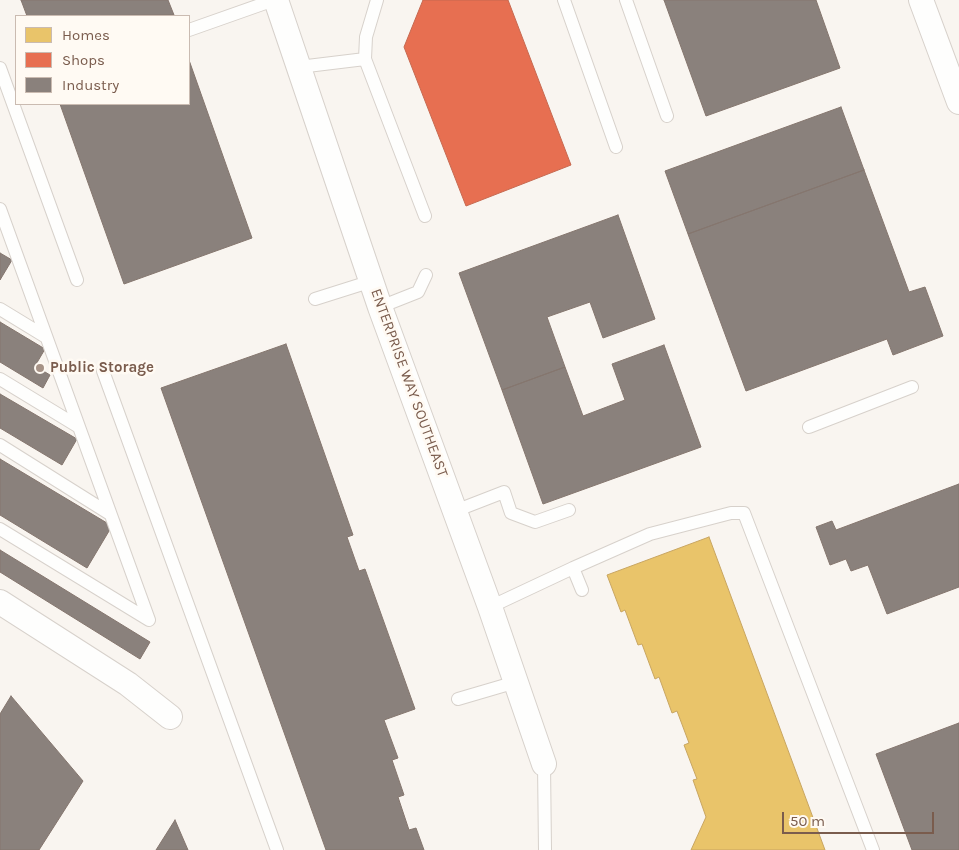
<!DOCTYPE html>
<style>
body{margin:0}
#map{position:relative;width:959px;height:850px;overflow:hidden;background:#f9f5f0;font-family:Karla,sans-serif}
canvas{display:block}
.legend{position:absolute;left:15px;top:15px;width:175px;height:90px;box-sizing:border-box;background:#fffaf3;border:1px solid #cabbb1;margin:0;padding:6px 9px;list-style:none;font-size:15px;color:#7a5c4d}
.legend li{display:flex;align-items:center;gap:10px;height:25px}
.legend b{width:25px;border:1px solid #cabbb1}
.scale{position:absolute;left:782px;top:812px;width:152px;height:22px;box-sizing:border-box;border:2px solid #7a5c4d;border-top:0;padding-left:6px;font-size:15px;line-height:18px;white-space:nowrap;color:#7a5c4d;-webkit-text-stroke:4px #fffaf3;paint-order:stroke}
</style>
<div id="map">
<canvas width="959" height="850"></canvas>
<ul class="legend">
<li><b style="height:14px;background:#e9c46a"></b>Homes</li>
<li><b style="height:14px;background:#e76f51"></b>Shops</li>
<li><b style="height:14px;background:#8a817c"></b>Industry</li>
</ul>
<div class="scale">50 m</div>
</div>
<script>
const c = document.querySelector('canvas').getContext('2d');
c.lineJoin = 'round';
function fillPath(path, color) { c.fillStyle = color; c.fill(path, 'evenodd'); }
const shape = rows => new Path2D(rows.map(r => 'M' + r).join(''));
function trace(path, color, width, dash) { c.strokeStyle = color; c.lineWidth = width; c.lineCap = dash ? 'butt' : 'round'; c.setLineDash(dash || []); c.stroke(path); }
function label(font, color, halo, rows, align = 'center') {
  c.font = font + ' Karla,sans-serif'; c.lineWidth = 5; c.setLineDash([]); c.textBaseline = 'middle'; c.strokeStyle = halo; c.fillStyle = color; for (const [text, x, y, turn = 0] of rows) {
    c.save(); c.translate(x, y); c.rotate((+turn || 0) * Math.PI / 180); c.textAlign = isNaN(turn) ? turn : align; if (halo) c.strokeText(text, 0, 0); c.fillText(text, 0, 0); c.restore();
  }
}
const homes = shape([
 [709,537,825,850,691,850,706,817,693,780,697,779,684,745,689,743,677,711,672,713,659,677,655,679,642,644,638,645,625,610,621,612,607,575,709,537]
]);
const shops = shape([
 [423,0,508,0,571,165,466,206,404,47,423,0]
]);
const industry = shape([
 [21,0,168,0,174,15,27,16,21,0],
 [664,0,816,0,840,68,706,116,664,0],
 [189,60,252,238,124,284,60,104,189,104,189,60],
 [841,107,864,170,688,234,665,171,841,107],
 [864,170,909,292,925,287,943,336,893,355,887,339,746,391,688,234,864,170],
 [618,215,655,319,603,338,590,302,547,317,565,367,502,390,459,273,618,215],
 [0,253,12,260,0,280,0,253],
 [0,322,45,349,35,366,50,375,43,388,0,362,0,322],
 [286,344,353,535,347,537,359,571,365,569,415,709,384,720,398,758,392,760,404,795,398,797,409,830,416,828,424,850,326,850,161,388,286,344],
 [664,345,701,447,543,504,502,390,565,367,583,416,625,400,612,364,664,345],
 [0,394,77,439,62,465,0,428,0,394],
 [0,459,112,526,87,568,0,515,0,459],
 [959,484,959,587,887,614,868,565,851,571,846,559,830,565,816,527,832,521,836,530,959,484],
 [0,550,150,642,140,659,0,572,0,550],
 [11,696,83,781,39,850,0,850,0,714,11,696],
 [959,723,959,850,912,850,876,754,959,723],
 [175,820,188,850,156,850,175,820]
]);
const lane = shape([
 [377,0,366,37,365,59,425,216],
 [564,0,616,147],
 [626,0,667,116],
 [189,30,274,0],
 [299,67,365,59],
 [0,68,77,280],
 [0,209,149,620,0,529],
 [315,299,372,281],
 [380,307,418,292,426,275],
 [0,309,46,337],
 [103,371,277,850],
 [0,379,79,427],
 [809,427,912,387],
 [0,445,110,514],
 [455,511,504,492,511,513,535,522,569,510],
 [582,590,573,568,650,534,731,513,744,513,873,850],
 [490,607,573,568],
 [458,699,516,682],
 [544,764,545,850]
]);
const street = shape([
 [276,0,380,307,490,607,544,764],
 [921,0,959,102],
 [0,602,128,684,170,717]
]);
const markers = [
 [40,368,5,"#a69286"]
];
const poiNames = [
 ["Public Storage",50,368]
];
const streetNames = [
 ["ENTERPRISE WAY SOUTHEAST",409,383,70]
];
fillPath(homes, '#e9c46a');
trace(homes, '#c8a561', 1);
fillPath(shops, '#e76f51');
trace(shops, '#c66950', 1);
fillPath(industry, '#8a817c');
trace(industry, '#85766e', 1);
trace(lane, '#d7d1cb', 14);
trace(street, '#d7d1cb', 26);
trace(lane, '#fefefd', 12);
trace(street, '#fefefd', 24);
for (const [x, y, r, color] of markers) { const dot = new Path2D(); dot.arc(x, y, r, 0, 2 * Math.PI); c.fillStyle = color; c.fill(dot); trace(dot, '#fffaf3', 2); }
label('bold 15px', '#7a5c4d', '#fffaf3', poiNames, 'left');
label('15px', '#7a5c4d', '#fffaf3', streetNames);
</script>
